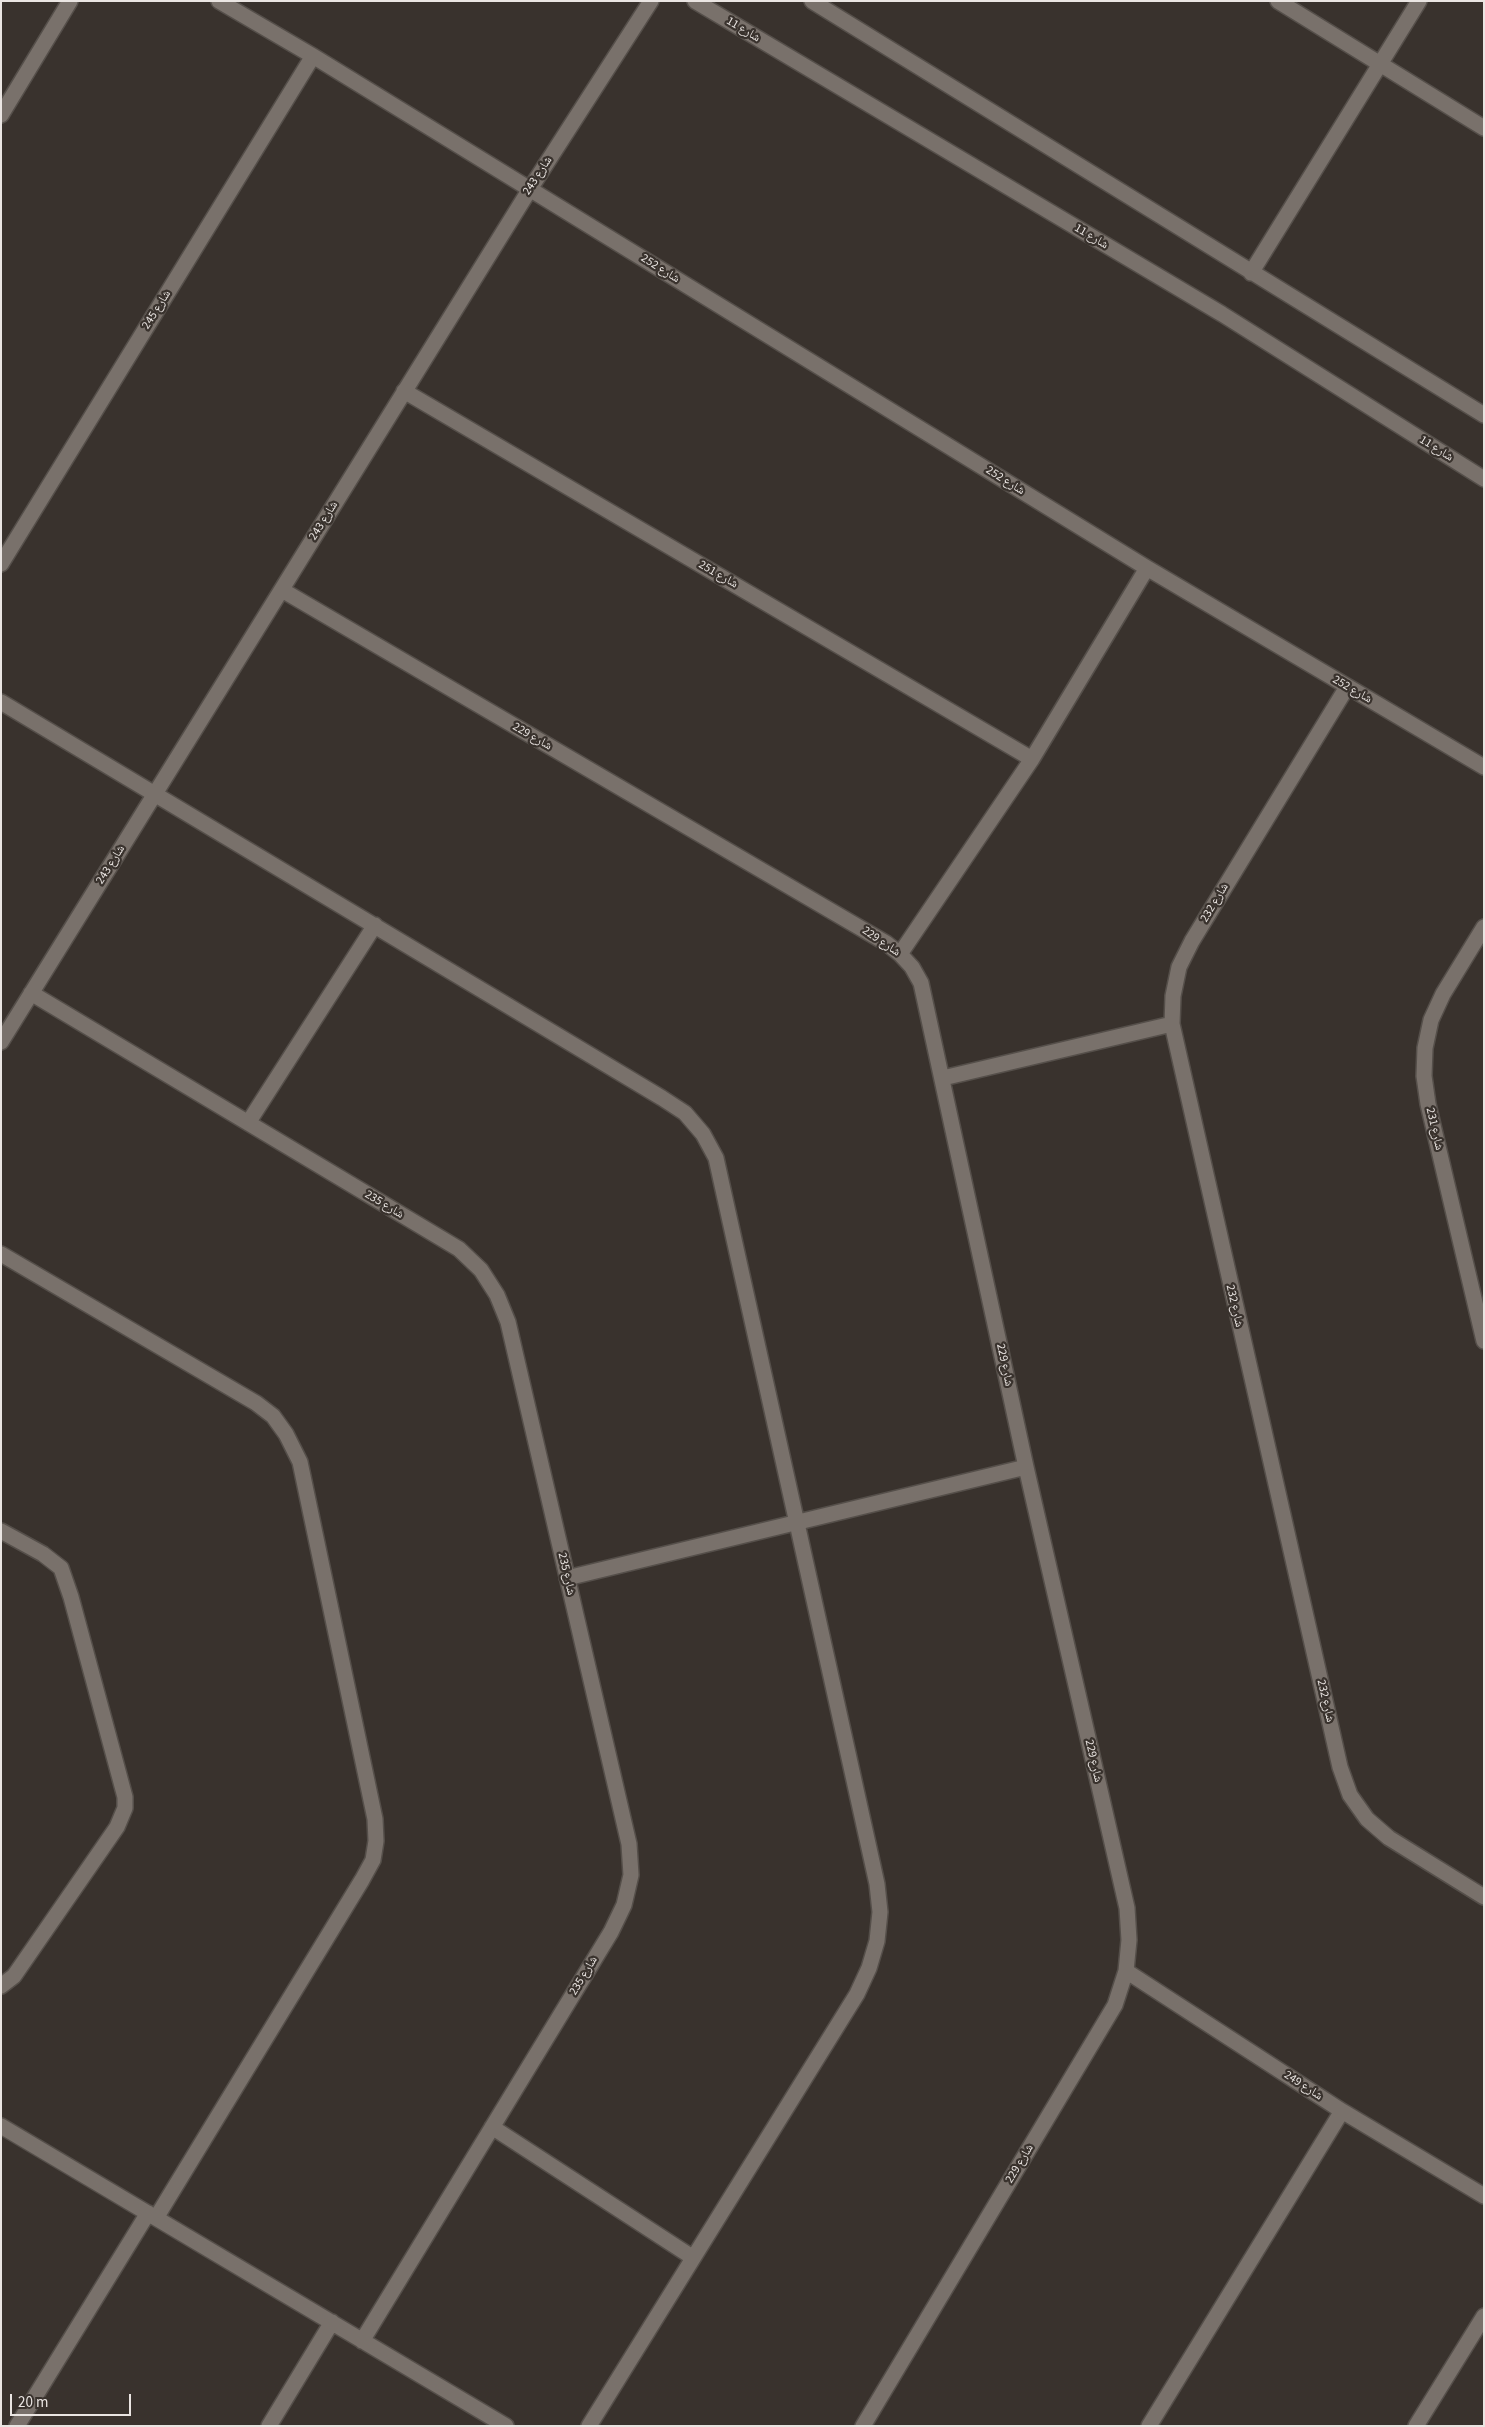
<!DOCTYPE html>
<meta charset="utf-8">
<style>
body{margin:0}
#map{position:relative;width:1485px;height:2427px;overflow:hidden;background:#39322d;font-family:"Source Sans 3",sans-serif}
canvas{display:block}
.frame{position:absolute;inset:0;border:2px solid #eae5e2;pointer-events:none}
.scale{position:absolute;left:10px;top:2394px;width:121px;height:22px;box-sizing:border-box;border:2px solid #eae5e2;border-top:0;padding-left:6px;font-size:15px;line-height:18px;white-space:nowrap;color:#eae5e2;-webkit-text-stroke:4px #39322d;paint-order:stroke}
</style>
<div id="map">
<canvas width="1485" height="2427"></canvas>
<div class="frame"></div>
<div class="scale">20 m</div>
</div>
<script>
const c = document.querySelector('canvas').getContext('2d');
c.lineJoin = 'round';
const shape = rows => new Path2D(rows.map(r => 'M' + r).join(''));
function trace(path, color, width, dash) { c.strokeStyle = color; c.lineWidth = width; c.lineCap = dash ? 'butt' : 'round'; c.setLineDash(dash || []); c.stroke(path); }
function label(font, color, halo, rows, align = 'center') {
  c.font = font + ' "Source Sans 3","Noto Naskh Arabic",sans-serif'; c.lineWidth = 4.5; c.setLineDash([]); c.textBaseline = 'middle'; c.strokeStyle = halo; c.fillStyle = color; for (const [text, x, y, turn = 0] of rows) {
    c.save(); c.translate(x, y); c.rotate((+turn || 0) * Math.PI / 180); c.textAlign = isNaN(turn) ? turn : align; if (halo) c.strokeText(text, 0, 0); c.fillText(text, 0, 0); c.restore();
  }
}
const minor = shape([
 [219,1,313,56,1147,568,1484,767],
 [695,1,1222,314,1484,479],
 [812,1,1484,415],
 [1278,1,1484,128],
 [1,115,70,1],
 [1251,273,1419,1],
 [404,391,1032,759],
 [1,564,313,56],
 [282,590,886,943,900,954,912,967,921,983,1026,1467,1127,1908,1129,1940,1126,1971,1115,2005,863,2426],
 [1347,687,1192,941,1179,967,1173,996,1172,1024,1340,1767,1350,1795,1367,1819,1389,1838,1484,1897],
 [1,702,662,1098,685,1113,703,1134,716,1158,877,1884,880,1912,877,1941,869,1968,857,1994,589,2426],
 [1484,927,1443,994,1431,1020,1425,1048,1424,1076,1428,1104,1484,1341],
 [900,954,1032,759,1147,568],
 [31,993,459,1249,481,1270,497,1295,508,1322,629,1844,631,1875,624,1905,611,1932,362,2341],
 [1,1042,530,189,651,1],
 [943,1078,1172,1024],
 [248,1123,375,925],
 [1,1254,256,1403,273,1416,286,1434,300,1462,375,1819,376,1841,373,1860,362,1880,156,2218],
 [1,1531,43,1554,61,1568,71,1597,125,1797,125,1808,117,1827,14,1976,1,1986],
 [567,1578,1026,1467],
 [1126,1971,1342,2111,1484,2196],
 [1,2126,506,2426],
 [492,2127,692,2257],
 [17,2426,148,2213],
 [269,2426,332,2322],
 [1149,2426,1342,2111],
 [1416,2426,1484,2316]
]);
const streetNames = [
 ["شارع 11",743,30,31],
 ["شارع 243",538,176,-57],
 ["شارع 11",1091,237,31],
 ["شارع 252",660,269,32],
 ["شارع 245",157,310,-58],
 ["شارع 11",1436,449,32],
 ["شارع 252",1005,481,32],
 ["شارع 243",324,521,-58],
 ["شارع 251",718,575,30],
 ["شارع 252",1352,690,30],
 ["شارع 229",532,737,30],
 ["شارع 243",111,865,-58],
 ["شارع 232",1215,903,-59],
 ["شارع 229",881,942,34],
 ["شارع 231",1434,1129,77],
 ["شارع 235",384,1205,31],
 ["شارع 232",1234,1306,77],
 ["شارع 229",1004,1365,78],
 ["شارع 235",566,1574,77],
 ["شارع 232",1325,1701,77],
 ["شارع 229",1093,1761,77],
 ["شارع 235",584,1976,-59],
 ["شارع 249",1303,2086,33],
 ["شارع 229",1020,2164,-59]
];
trace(minor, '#554f4a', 18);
trace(minor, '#79716b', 15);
label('12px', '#eae5e2', '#39322d', streetNames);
</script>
